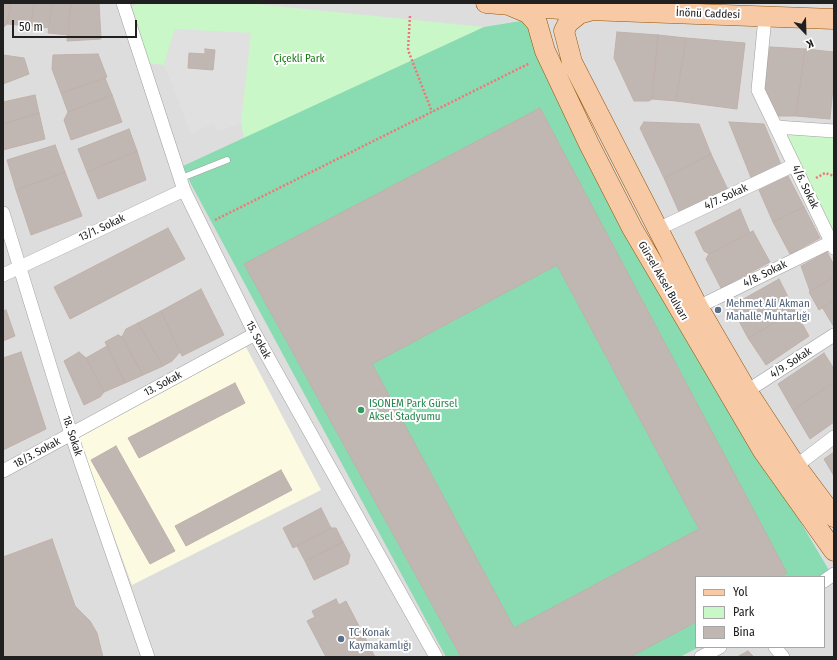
<!DOCTYPE html>
<meta charset="utf-8">
<style>
body{margin:0}
#map{position:relative;width:837px;height:660px;overflow:hidden;background:#f0ece7;font-family:"Fira Sans Condensed",sans-serif}
canvas{display:block}
.frame{position:absolute;inset:0;border:4px solid #202020;pointer-events:none}
.legend{position:absolute;left:695px;top:576px;width:130px;height:72px;box-sizing:border-box;background:#fff;border:1px solid #a6a6a6;margin:0;padding:5px 7px;list-style:none;font-size:12px;color:#202020}
.legend li{display:flex;align-items:center;gap:8px;height:20px}
.legend b{width:20px;border:1px solid #a6a6a6}
.north{position:absolute;left:785px;top:12px;width:40px;height:40px;-webkit-text-stroke:3px #fff;paint-order:stroke;rotate:157deg;font-size:11px;font-weight:700;line-height:16px;text-align:center;color:#202020}
.north::after{content:'';display:block;margin:auto;width:14px;height:18px;background:#202020;clip-path:polygon(50% 0,100% 100%,50% 72%,0 100%)}
.scale{position:absolute;left:12px;top:20px;width:125px;height:18px;box-sizing:border-box;border:2px solid #202020;border-top:0;padding-left:5px;font-size:12px;line-height:14px;white-space:nowrap;color:#202020;-webkit-text-stroke:3px #fff;paint-order:stroke}
</style>
<div id="map">
<canvas width="837" height="660"></canvas>
<div class="frame"></div>
<ul class="legend">
<li><b style="height:5px;background:#f7c9a4"></b>Yol</li>
<li><b style="height:11px;background:#c9f7c7"></b>Park</li>
<li><b style="height:11px;background:#c0b7b3"></b>Bina</li>
</ul>
<div class="north">K</div>
<div class="scale">50 m</div>
</div>
<script>
const c = document.querySelector('canvas').getContext('2d');
c.lineJoin = 'round';
function fillPath(path, color) { c.fillStyle = color; c.fill(path, 'evenodd'); }
const shape = rows => new Path2D(rows.map(r => 'M' + r).join(''));
function trace(path, color, width, dash) { c.strokeStyle = color; c.lineWidth = width; c.lineCap = dash ? 'butt' : 'round'; c.setLineDash(dash || []); c.stroke(path); }
function label(font, color, halo, rows, align = 'center') {
  c.font = font + ' "Fira Sans Condensed",sans-serif'; c.lineWidth = 4; c.setLineDash([]); c.textBaseline = 'middle'; c.strokeStyle = halo; c.fillStyle = color; for (const [text, x, y, turn = 0] of rows) {
    c.save(); c.translate(x, y); c.rotate((+turn || 0) * Math.PI / 180); c.textAlign = isNaN(turn) ? turn : align; if (halo) c.strokeText(text, 0, 0); c.fillText(text, 0, 0); c.restore();
  }
}
const residential = shape([
 [3,3,834,3,834,657,3,657],
 [696,577,824,577,824,647,696,647]
]);
const education = shape([
 [246,347,321,490,132,585,78,438]
]);
const park = shape([
 [140,3,246,3,484,27,244,139,241,123,175,29,164,65,149,63,132,6],
 [776,127,834,131,834,247]
]);
const pitch = shape([
 [533,19,641,252,833,577,696,577,696,647,699,647,680,657,446,657,191,184,183,166,484,27]
]);
const parking = shape([
 [175,29,251,33,241,123,217,132,214,123,191,134,164,65]
]);
const building = shape([
 [3,3,11,3,7,24,3,28,3,3],
 [11,3,34,3,31,26,7,24,11,3],
 [34,3,52,3,49,28,31,26,34,3],
 [52,3,71,3,68,35,48,33,52,3],
 [71,3,99,3,101,39,67,41,71,3],
 [617,32,658,35,652,99,649,101,634,101,614,58,617,32],
 [658,35,686,38,676,101,652,99,658,35],
 [686,38,745,43,737,109,676,101,686,38],
 [770,47,805,49,796,116,777,116,764,87,770,47],
 [205,49,215,50,213,70,188,68,189,53,205,54,205,49],
 [805,49,834,52,834,77,830,119,796,116,805,49],
 [98,54,107,77,61,93,52,69,53,55,98,54],
 [3,55,24,58,29,74,3,84,3,55],
 [105,78,112,95,68,112,61,93,105,78],
 [35,95,39,113,3,124,3,102,35,95],
 [112,95,122,122,71,140,64,120,68,112,112,95],
 [540,108,787,573,779,577,696,577,696,622,630,657,461,657,244,264,540,108],
 [557,265,699,529,514,628,372,364,557,265],
 [39,113,45,139,3,150,3,124,39,113],
 [644,122,699,124,711,154,664,178,640,128,644,122],
 [729,122,764,124,782,167,752,180,729,122],
 [129,129,137,151,87,172,78,149,129,129],
 [55,145,65,172,16,190,7,160,55,145],
 [137,151,146,180,98,199,87,172,137,151],
 [711,154,728,190,680,214,664,178,711,154],
 [65,172,82,216,31,235,16,190,65,172],
 [788,176,804,207,773,222,759,190,788,176],
 [804,207,820,238,790,254,773,222,804,207],
 [740,209,750,233,709,254,704,251,695,232,740,209],
 [168,228,185,259,70,319,54,287,168,228],
 [753,231,770,262,721,288,706,259,709,254,753,231],
 [827,252,834,265,834,277,810,291,801,266,827,252],
 [834,277,834,300,819,310,809,292,834,277],
 [779,279,795,311,748,338,731,306,779,279],
 [201,289,224,335,182,356,161,311,201,289],
 [834,300,834,327,822,307,834,300],
 [6,310,15,336,3,341,3,311,6,310],
 [161,311,180,352,172,361,163,366,138,323,161,311],
 [795,311,809,336,766,365,748,338,795,311],
 [138,323,163,366,143,375,122,337,126,329,138,323],
 [118,335,122,337,143,375,125,383,105,342,118,335],
 [107,346,125,383,104,392,86,358,107,346],
 [21,352,46,429,3,450,3,358,21,352],
 [79,352,86,358,104,392,100,397,84,405,64,361,79,352],
 [824,353,834,369,834,382,793,410,778,384,824,353],
 [834,382,834,422,810,439,793,410,834,382],
 [235,383,245,403,139,458,128,438,235,383],
 [116,446,175,551,150,564,91,460,116,446],
 [834,452,834,476,824,459,834,452],
 [281,470,292,490,186,546,175,526,281,470],
 [321,508,331,528,293,548,283,528,321,508],
 [331,528,336,528,343,542,305,561,297,546,331,528],
 [52,539,75,606,90,621,97,633,103,657,3,657,3,557,52,539],
 [343,542,350,555,348,564,314,580,305,561,343,542],
 [336,599,339,605,346,601,375,657,326,657,307,621,315,617,312,611,336,599],
 [748,651,754,657,737,657,748,651]
]);
const path = shape([
 [410,16,408,50,432,112],
 [816,178,825,173,834,176],
 [215,220,530,63]
]);
const lane = shape([
 [179,179,227,160]
]);
const street = shape([
 [123,3,184,190,255,334,436,657],
 [765,17,758,90,834,248],
 [776,127,834,131],
 [3,213,71,434,148,657],
 [658,229,794,165],
 [3,275,184,190],
 [698,307,831,242],
 [747,391,834,335],
 [796,466,834,437],
 [3,471,255,334],
 [824,581,834,574],
 [775,647,783,657],
 [701,657,720,647]
]);
const primary = shape([
 [486,3,560,9,834,19],
 [511,6,528,13,537,23,545,51,589,144,632,228,763,451,834,551],
 [593,10,579,14,568,23,564,31,572,62,698,307,747,391,796,466,834,517]
]);
const markers = [
 [718,310,4,"#5c6f8a"],
 [361,410,4,"#2e9e5b"],
 [341,639,4,"#5c6f8a"]
];
const streetNames = [
 ["İnönü Caddesi",708,14,2],
 ["4/6. Sokak",805,187,64],
 ["4/7. Sokak",726,197,-25],
 ["13/1. Sokak",102,228,-25],
 ["4/8. Sokak",765,274,-26],
 ["Gürsel Aksel Bulvarı",663,281,60],
 ["15. Sokak",258,340,62],
 ["4/9. Sokak",791,363,-33],
 ["13. Sokak",163,384,-28],
 ["18. Sokak",72,436,72],
 ["18/3. Sokak",37,453,-29]
];
const parkNames = [
 ["Çiçekli Park",299,59]
];
const serviceNames = [
 ["Mehmet Ali Akman",726,304],
 ["Mahalle Muhtarlığı",726,317],
 ["TC Konak",349,633],
 ["Kaymakamlığı",349,646]
];
const leisureNames = [
 ["ISONEM Park Gürsel",369,404],
 ["Aksel Stadyumu",369,417]
];
fillPath(residential, '#dedddd');
fillPath(education, '#fdfae2');
fillPath(park, '#c9f7c7');
fillPath(pitch, '#89dbb1');
fillPath(parking, '#e0e0e0');
fillPath(building, '#c0b7b3');
trace(building, '#c1b1aa', 1);
trace(lane, '#a1a1a1', 7);
trace(street, '#a1a1a1', 14);
trace(primary, '#945408', 21);
trace(path, '#f37577', 2.5, [2, 2]);
trace(lane, '#fff', 6);
trace(street, '#fff', 13);
trace(primary, '#f7c9a4', 20);
for (const [x, y, r, color] of markers) { const dot = new Path2D(); dot.arc(x, y, r, 0, 2 * Math.PI); c.fillStyle = color; c.fill(dot); trace(dot, '#fff', 1.5); }
label('11px', '#202020', '#fff', streetNames);
label('11px', '#157a11', '#fff', parkNames);
label('11px', '#4e5e75', '#fff', serviceNames, 'left');
label('11px', '#27864d', '#fff', leisureNames, 'left');
</script>
